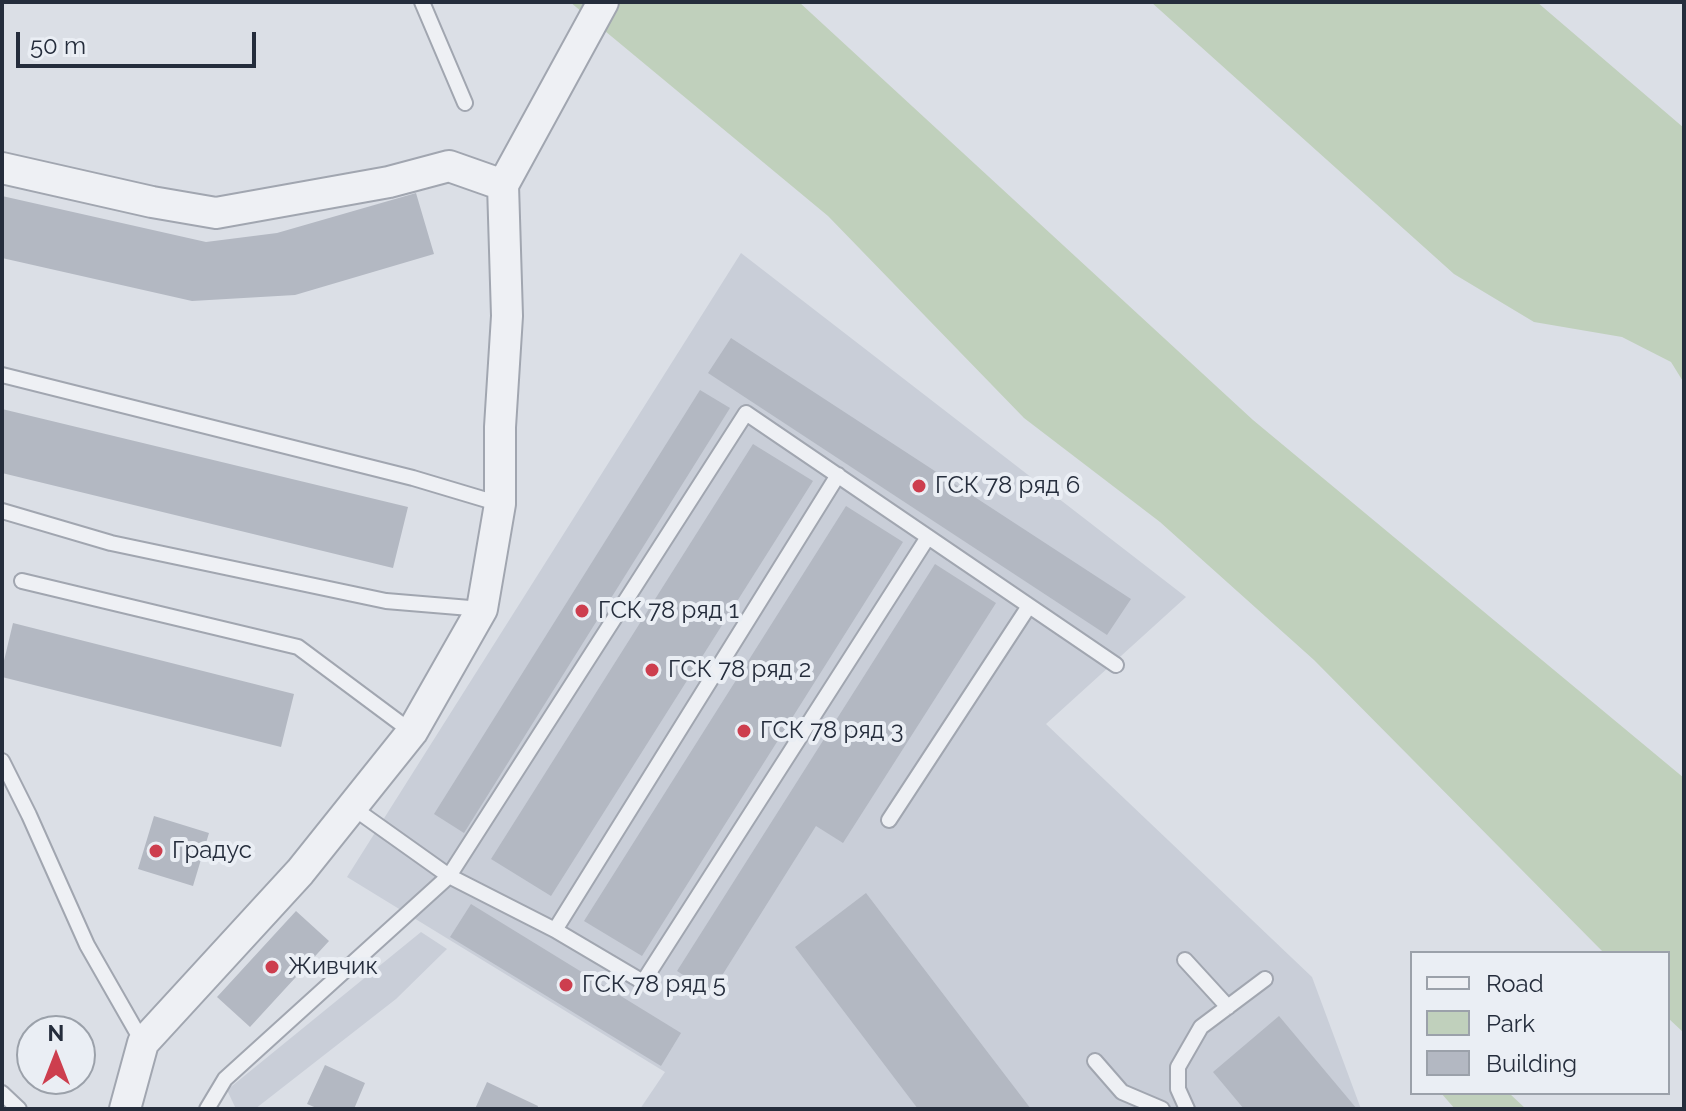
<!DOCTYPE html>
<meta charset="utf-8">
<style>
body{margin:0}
#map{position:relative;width:1686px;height:1111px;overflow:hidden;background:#dbdfe6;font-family:Raleway,sans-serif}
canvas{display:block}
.frame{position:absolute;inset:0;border:4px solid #252d3c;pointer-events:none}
.legend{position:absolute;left:1410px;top:951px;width:260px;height:144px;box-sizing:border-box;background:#eaeef4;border:2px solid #9ba1aa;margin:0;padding:10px 14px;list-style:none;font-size:24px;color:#252d3c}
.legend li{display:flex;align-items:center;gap:16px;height:40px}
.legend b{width:40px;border:2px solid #9ba1aa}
.north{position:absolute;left:16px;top:1015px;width:80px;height:80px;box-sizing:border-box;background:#eaeef4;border:2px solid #9ba1aa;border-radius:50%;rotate:0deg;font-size:22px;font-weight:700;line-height:32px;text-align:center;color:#252d3c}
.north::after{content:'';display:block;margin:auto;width:28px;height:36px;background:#cd3e4e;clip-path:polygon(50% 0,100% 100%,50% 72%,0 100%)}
.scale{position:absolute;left:16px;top:32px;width:240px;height:36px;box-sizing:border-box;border:4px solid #252d3c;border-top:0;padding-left:10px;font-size:24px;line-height:28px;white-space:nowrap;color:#252d3c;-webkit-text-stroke:6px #eaeef4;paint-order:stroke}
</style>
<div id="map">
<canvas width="1686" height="1111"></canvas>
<div class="frame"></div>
<ul class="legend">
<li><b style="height:10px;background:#eef0f4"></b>Road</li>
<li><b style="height:22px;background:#c0d0bc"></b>Park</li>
<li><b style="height:22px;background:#b3b8c2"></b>Building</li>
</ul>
<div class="north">N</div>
<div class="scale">50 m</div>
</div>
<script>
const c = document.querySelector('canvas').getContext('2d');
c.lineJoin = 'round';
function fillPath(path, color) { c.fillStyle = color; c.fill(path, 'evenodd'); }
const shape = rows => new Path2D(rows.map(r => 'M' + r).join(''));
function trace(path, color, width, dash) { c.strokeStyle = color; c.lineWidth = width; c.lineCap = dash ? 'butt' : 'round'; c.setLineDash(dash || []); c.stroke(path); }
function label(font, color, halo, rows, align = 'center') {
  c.font = font + ' Raleway,sans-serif'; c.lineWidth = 8; c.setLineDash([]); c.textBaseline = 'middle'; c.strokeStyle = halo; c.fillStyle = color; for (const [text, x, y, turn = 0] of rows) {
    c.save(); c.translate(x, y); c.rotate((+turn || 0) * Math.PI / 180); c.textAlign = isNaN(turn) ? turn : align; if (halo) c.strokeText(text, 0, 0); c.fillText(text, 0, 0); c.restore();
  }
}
const built = shape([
 [741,253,1186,597,1046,724,1312,977,1361,1109,640,1109,665,1072,347,877],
 [421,932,447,949,396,999,255,1109,236,1109,227,1090]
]);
const green = shape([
 [570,2,799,2,1253,420,1684,778,1684,1033,1668,1018,1668,953,1604,953,1314,660,1160,522,1024,418,828,216],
 [1151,2,1537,2,1684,128,1684,383,1671,362,1622,337,1534,322,1454,274],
 [1441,1093,1509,1093,1526,1109,1455,1109]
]);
const building = shape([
 [416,193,434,254,295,295,192,301,2,258,2,196,206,242,277,233],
 [731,338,1131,599,1107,635,708,373],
 [700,390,730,408,464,833,434,814],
 [2,409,408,507,393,568,2,473],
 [753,444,813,481,551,896,491,859],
 [846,506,903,542,642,956,584,921],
 [935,564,996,603,843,843,816,826,711,993,677,971],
 [13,623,294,694,281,747,2,677,2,669],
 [154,816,209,833,193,886,138,869],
 [866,893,1031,1109,918,1109,795,947],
 [471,904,681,1033,661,1066,450,937],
 [296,911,329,941,250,1027,217,997],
 [1279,1016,1357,1109,1244,1109,1213,1072],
 [325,1065,365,1083,354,1109,319,1109,307,1104],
 [487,1082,538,1106,537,1109,475,1109]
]);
const service = shape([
 [422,2,465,103],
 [2,375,413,478,500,504],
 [2,511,111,543,386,601,482,609],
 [928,537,643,982,555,930,449,876,746,413,1116,665],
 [22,581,298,647,412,732],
 [2,761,29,815,87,945,143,1043],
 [889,820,1029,606],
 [555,930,838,475],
 [1185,960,1228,1007],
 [1095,1061,1122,1092,1162,1109],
 [2,1093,19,1109],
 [207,1109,225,1079,449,876,352,807],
 [1187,1109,1178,1089,1178,1067,1201,1027,1265,979]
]);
const minor = shape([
 [2,168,152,202,216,213,389,182,449,166,503,185],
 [125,1109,143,1043,300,872,412,732,482,609,500,504,500,427,507,316,503,185,603,2]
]);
const markers = [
 [919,486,8,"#cd3e4e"],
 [582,611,8,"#cd3e4e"],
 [652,670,8,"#cd3e4e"],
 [744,731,8,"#cd3e4e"],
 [156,851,8,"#cd3e4e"],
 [272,967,8,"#cd3e4e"],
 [566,985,8,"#cd3e4e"]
];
const poiNames = [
 ["ГСК 78 ряд 6",935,486],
 ["ГСК 78 ряд 1",598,611],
 ["ГСК 78 ряд 2",668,670],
 ["ГСК 78 ряд 3",760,731],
 ["Градус",172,851],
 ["Живчик",288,967],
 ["ГСК 78 ряд 5",582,985]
];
fillPath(built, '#c9ced8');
fillPath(green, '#c0d0bc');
fillPath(building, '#b3b8c2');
trace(service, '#a1a6b0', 18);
trace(minor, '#a1a6b0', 34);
trace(service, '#eef0f4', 14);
trace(minor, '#eef0f4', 30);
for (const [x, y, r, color] of markers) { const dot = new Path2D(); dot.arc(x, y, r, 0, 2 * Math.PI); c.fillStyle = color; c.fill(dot); trace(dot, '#eaeef4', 3); }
label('24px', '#252d3c', '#eaeef4', poiNames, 'left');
</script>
